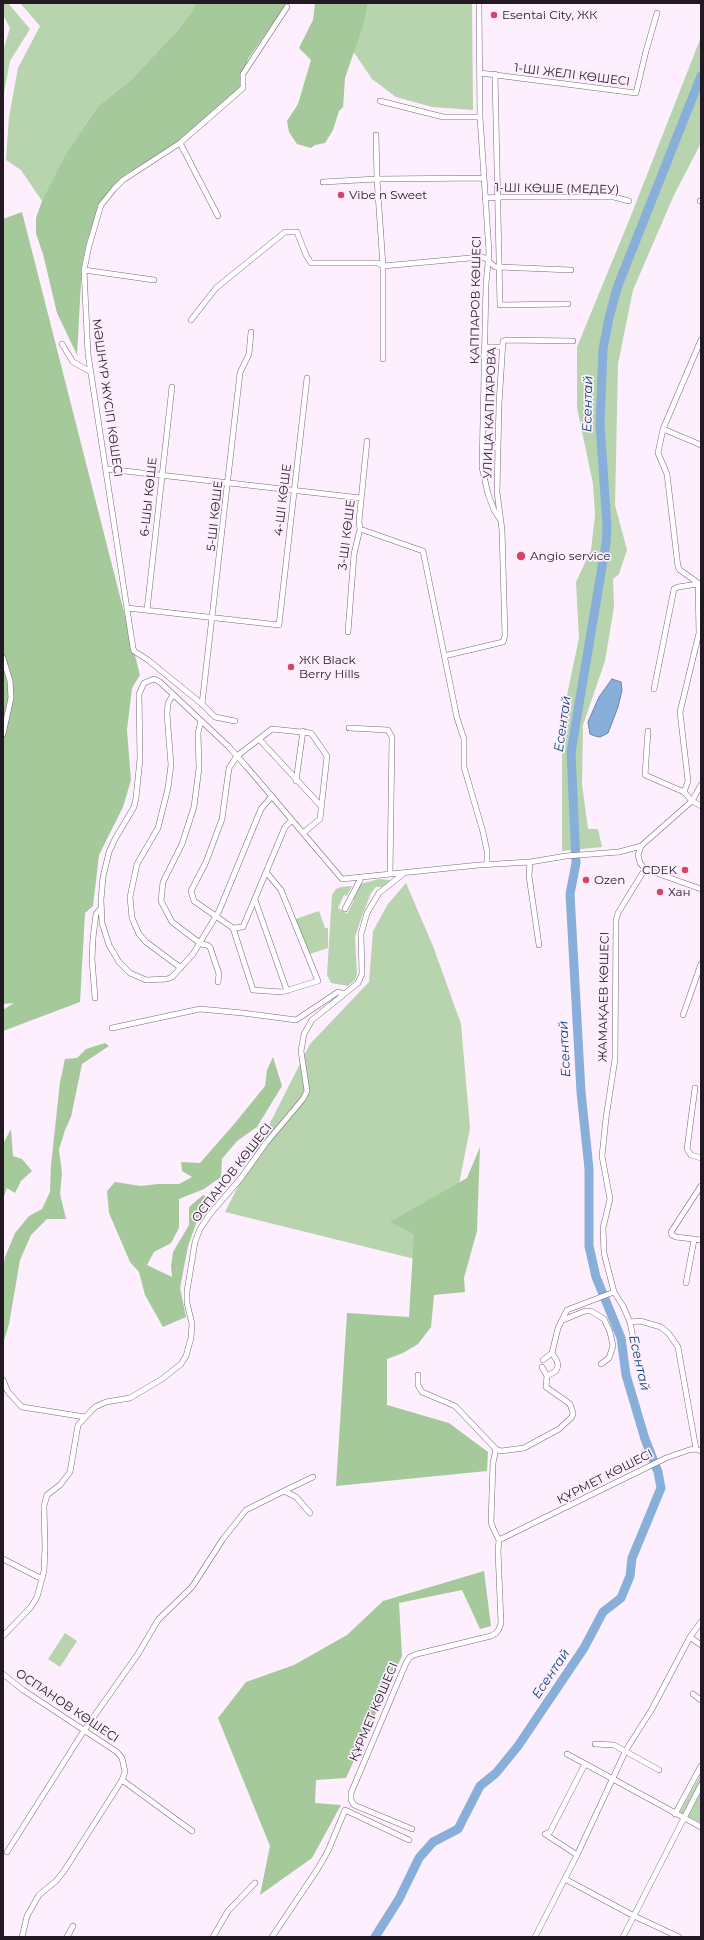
<!DOCTYPE html>
<meta charset="utf-8">
<style>
body{margin:0}
#map{position:relative;width:704px;height:1940px;overflow:hidden;background:#fdeffd;font-family:Montserrat,sans-serif}
canvas{display:block}
.frame{position:absolute;inset:0;border:4px solid #221922;pointer-events:none}
</style>
<div id="map">
<canvas width="704" height="1940"></canvas>
<div class="frame"></div>
</div>
<script>
const c = document.querySelector('canvas').getContext('2d');
c.lineJoin = 'round';
function fillPath(path, color) { c.fillStyle = color; c.fill(path, 'evenodd'); }
const shape = rows => new Path2D(rows.map(r => 'M' + r).join(''));
function trace(path, color, width, dash) { c.strokeStyle = color; c.lineWidth = width; c.lineCap = dash ? 'butt' : 'round'; c.setLineDash(dash || []); c.stroke(path); }
function label(font, color, halo, rows, align = 'center') {
  c.font = font + ' Montserrat,sans-serif'; c.lineWidth = 3.5; c.setLineDash([]); c.textBaseline = 'middle'; c.strokeStyle = halo; c.fillStyle = color; for (const [text, x, y, turn = 0] of rows) {
    c.save(); c.translate(x, y); c.rotate((+turn || 0) * Math.PI / 180); c.textAlign = isNaN(turn) ? turn : align; if (halo) c.strokeText(text, 0, 0); c.fillText(text, 0, 0); c.restore();
  }
}
const green = shape([
 [3,3,8,3,30,29,10,61,3,98,3,51,10,28,3,15],
 [20,3,196,3,190,14,176,32,130,81,98,106,86,124,42,201,21,170,6,160,9,117,18,68,40,26],
 [368,3,472,3,473,110,432,107,396,97,372,79,353,51,365,20],
 [701,37,701,143,674,195,633,290,618,364,615,505,627,550,619,574,613,579,614,607,605,661,583,725,582,784,588,829,598,829,602,847,562,851,562,719,579,638,576,582,591,550,595,515,593,484,577,408,577,347,630,218],
 [379,879,390,880,382,887,376,887,371,893,362,916,355,937,357,974,355,980,348,986,331,983,327,975,332,895,336,889,341,887,352,886,347,896,344,895,338,908,347,914,354,900,352,899,360,884],
 [406,883,433,946,461,1024,470,1128,443,1266,225,1212,310,1044,369,982,373,931,388,904],
 [319,911,325,928,328,928,328,948,307,955,293,920],
 [65,1633,77,1641,60,1667,48,1659],
 [701,1774,701,1823,680,1812]
]);
const forest = shape([
 [196,3,287,3,248,59,240,87,179,143,126,174,114,185,100,203,87,241,82,264,77,355,57,313,43,254,36,234,36,218,42,201,65,156,98,106,130,81,176,32,190,14],
 [315,3,368,3,365,20,345,78,343,107,339,111,333,130,325,143,315,145,311,148,297,144,289,132,287,121,298,104,311,60,299,48,313,20],
 [22,212,140,675,132,688,127,730,131,780,123,807,99,855,93,906,85,913,80,1002,3,1031,3,1010,14,1003,3,1004,3,219],
 [105,1043,109,1046,82,1064,71,1117,65,1130,59,1150,62,1173,60,1194,66,1219,47,1219,31,1235,20,1260,9,1324,3,1344,3,1267,5,1257,15,1233,29,1216,42,1209,50,1192,51,1165,60,1082,65,1059,77,1058,86,1049],
 [273,1057,282,1086,274,1099,257,1127,237,1141,222,1159,221,1177,204,1189,179,1199,179,1228,171,1243,154,1252,147,1265,172,1277,171,1266,173,1252,189,1225,189,1207,203,1195,210,1198,198,1218,188,1246,180,1288,186,1317,163,1327,145,1295,139,1272,130,1262,109,1213,107,1191,115,1182,141,1186,158,1184,179,1184,192,1177,182,1171,181,1162,200,1163,235,1123,265,1086,267,1070],
 [11,1129,13,1156,22,1159,32,1171,21,1181,15,1193,7,1188,3,1199,3,1144],
 [480,1147,477,1231,464,1278,465,1292,434,1295,431,1327,418,1344,403,1353,387,1359,387,1405,449,1423,488,1452,487,1471,336,1486,347,1313,409,1317,414,1234,390,1222,467,1178],
 [484,1571,491,1626,480,1629,462,1590,399,1603,402,1656,346,1778,316,1780,315,1803,341,1805,312,1858,260,1895,270,1846,218,1718,246,1682,294,1665,347,1635,383,1601]
]);
const water = shape([
 [612,679,621,682,622,690,618,707,608,733,600,737,595,736,590,734,588,722,599,697,612,679]
]);
const river = shape([
 [375,1937,399,1899,419,1858,433,1842,458,1829,480,1786,496,1773,518,1746,584,1648,603,1612,621,1598,630,1576,632,1558,637,1546,661,1488,658,1472,645,1439,626,1375,621,1338,596,1277,589,1246,589,1169,581,1092,570,894,576,863,571,752,606,543,607,527,600,424,603,349,609,318,617,288,701,76]
]);
const minor = shape([
 [479,3,480,117,489,252,486,284,482,467,488,494,494,510,501,521],
 [480,73,636,93,646,51,657,13],
 [495,74,500,305,568,304],
 [380,101,443,117,480,117],
 [180,143,218,216],
 [323,182,377,179,376,135],
 [485,198,503,197,614,197,629,201],
 [700,201,701,201],
 [84,270,154,280],
 [191,320,216,288,285,232,297,232,306,255,311,263,378,263,383,266,481,257,485,258,495,267,499,267,571,270],
 [701,340,663,429,658,453,667,474,678,567,680,570,701,585],
 [62,344,73,362,91,372],
 [485,347,502,347],
 [383,359,383,266,377,179,484,178],
 [663,429,701,445],
 [483,447,498,448],
 [107,469,361,498],
 [360,529,423,551,457,718,464,739,464,767,483,832,487,851,487,865],
 [698,584,699,633,680,712,688,781,684,792,692,801,701,806],
 [127,608,279,625,307,378],
 [147,610,172,387],
 [348,632,354,554,360,529,359,521,367,441],
 [444,656,503,642,505,636,502,530,497,492,499,404,503,341,506,340,573,341],
 [3,658,10,681,11,698,3,734],
 [654,689,674,589,678,587,698,584],
 [173,695,168,703,167,714,171,765,168,788,158,828,137,864,130,897,132,918,139,934,146,942,181,968],
 [202,704,240,373,249,354,251,332],
 [201,721,198,733,199,768,194,807,182,844,163,882,161,901,172,922,201,944,207,945,210,947,219,974,218,982],
 [235,721,215,717,202,704,148,660,134,651,133,648,88,354,84,270,89,246,101,205,114,189,123,180,180,143,243,88,243,74,287,7],
 [349,728,388,730,392,737,390,874],
 [648,731,645,775,684,792],
 [259,739,321,806],
 [296,781,303,731],
 [272,796,261,809,219,911,193,954,172,977,167,979,146,980,130,973,119,962,109,945,102,923,101,900,103,877,109,852,115,839,134,807,136,798,140,759,139,694,144,683,154,679,160,682,228,746,246,766,303,833,342,879,479,865,530,862,566,856,619,852,641,846,692,801,701,785],
 [292,820,285,827,243,927,233,928,194,901,191,891,206,862,222,819,229,768,237,756,272,729,311,733,327,756,320,819,303,833],
 [641,846,638,855,640,863,645,869,701,889],
 [530,862,529,876,539,945],
 [255,900,287,991],
 [345,909,361,878],
 [233,928,253,990,282,992,318,981,281,890,266,872],
 [95,998,92,959,93,938,96,914,101,908],
 [683,1015,701,964],
 [112,1028,200,1009,243,1013,296,1020,338,992,344,994],
 [695,1088,687,1149,691,1155,701,1158],
 [701,1186,671,1232,672,1235,676,1237,701,1240],
 [686,1283,694,1240],
 [563,1320,585,1311,591,1311,604,1319,610,1332,613,1346,609,1358,601,1364],
 [630,1322,640,1321,661,1327,669,1334,678,1347,696,1449],
 [543,1360,552,1353,558,1328,567,1310,614,1292],
 [638,1364,630,1322,623,1306,614,1292,604,1253,603,1228,610,1199,602,1156,606,1118,615,1059,616,920,618,913,645,869],
 [542,1367,547,1376],
 [418,1375,418,1385,422,1392,455,1406,496,1449,501,1451,524,1448,559,1429,572,1417,573,1413,570,1404,546,1387,547,1376],
 [547,1376,556,1371,558,1366,557,1361,552,1353],
 [3,1380,8,1392,22,1407,85,1417],
 [496,1449,493,1463,491,1522,493,1528,499,1540],
 [284,1491,313,1477],
 [3,1559,42,1579],
 [3,1636,31,1607,37,1597,44,1571,45,1547,44,1506,47,1495,60,1485,70,1472,78,1425,95,1407,106,1402,130,1398,162,1379,181,1364,186,1356,191,1338,192,1324,187,1303,187,1291,195,1242,200,1229,210,1214,241,1178,266,1143,303,1099,307,1091,301,1051,304,1034,312,1020,358,983,362,974,361,934,367,913,379,893,403,874],
 [690,1637,701,1622],
 [3,1674,23,1690,117,1752,122,1758,125,1772,122,1780,64,1871,56,1881,39,1895,27,1916,22,1937],
 [693,1694,701,1700],
 [595,1744,614,1745,659,1770],
 [567,1754,701,1827],
 [122,1780,192,1831],
 [675,1814,701,1766],
 [412,1829,354,1805,351,1800,351,1793,406,1663,410,1657,417,1654,491,1636,496,1633,499,1629,501,1623,498,1551,499,1540,666,1458,689,1450,696,1449,701,1451],
 [7,1852,85,1729,138,1654,158,1620,192,1587,223,1539,246,1510,284,1491,296,1497,310,1513],
 [577,1855,545,1834,550,1832,585,1764],
 [565,1879,634,1916,679,1937],
 [67,1937,73,1926],
 [213,1937,228,1911,255,1883],
 [272,1937,317,1870,328,1851,345,1810,409,1840],
 [535,1937,577,1855,626,1750,652,1709,690,1637,701,1645],
 [623,1937,701,1785]
]);
const markers = [
 [494,15,4,"#d44465"],
 [341,195,4,"#d44465"],
 [521,556,5,"#d44465"],
 [291,667,4,"#d44465"],
 [685,870,4,"#d44465"],
 [586,880,4,"#d44465"],
 [660,892,4,"#d44465"]
];
const poiNames = [
 ["Esentai City, ЖК",502,15],
 ["Vibe n Sweet",349,195],
 ["Angio service",530,556],
 ["ЖК Black",299,660],
 ["Berry Hills",299,674],
 ["CDEK",677,870,"right"],
 ["Ozen",594,880],
 ["Хан",668,892]
];
const streetNames = [
 ["1-ШІ ЖЕЛІ КӨШЕСІ",572,75,7],
 ["1-ШІ КӨШЕ (МЕДЕУ)",557,189,1],
 ["ҚАППАРОВ КӨШЕСІ",476,300,-89],
 ["МӘШHҮР ЖҮСІП КӨШЕСІ",107,398,82],
 ["УЛИЦА КАППАРОВА",490,413,-88],
 ["6-ШЫ КӨШЕ",149,497,-84],
 ["4-ШІ КӨШЕ",283,500,-83],
 ["5-ШІ КӨШЕ",215,516,-84],
 ["3-ШІ КӨШЕ",347,535,-83],
 ["ЖАМАҚАЕВ КӨШЕСІ",604,997,-89],
 ["ОСПАНОВ КӨШЕСІ",232,1173,-52],
 ["ҚҰРМЕТ КӨШЕСІ",605,1477,-27],
 ["ОСПАНОВ КӨШЕСІ",67,1706,34],
 ["ҚҰРМЕТ КӨШЕСІ",374,1712,-67]
];
const waterNames = [
 ["Есентай",588,404,-89],
 ["Есентай",563,724,-82],
 ["Есентай",565,1049,-93],
 ["Есентай",639,1363,77],
 ["Есентай",551,1674,-56]
];
fillPath(green, '#b7d4af');
fillPath(forest, '#a5c99a');
fillPath(water, '#88afda');
trace(water, '#6982a3', 1);
trace(river, '#88afda', 9);
trace(minor, '#7c677d', 6);
trace(minor, '#fff', 5);
for (const [x, y, r, color] of markers) { const dot = new Path2D(); dot.arc(x, y, r, 0, 2 * Math.PI); c.fillStyle = color; c.fill(dot); trace(dot, '#fdeffd', 1.5); }
label('12px', '#221922', '#fdeffd', poiNames, 'left');
label('12px', '#221922', '#fdeffd', streetNames);
label('italic 13px', '#0d467a', '#fdeffd', waterNames);
</script>
